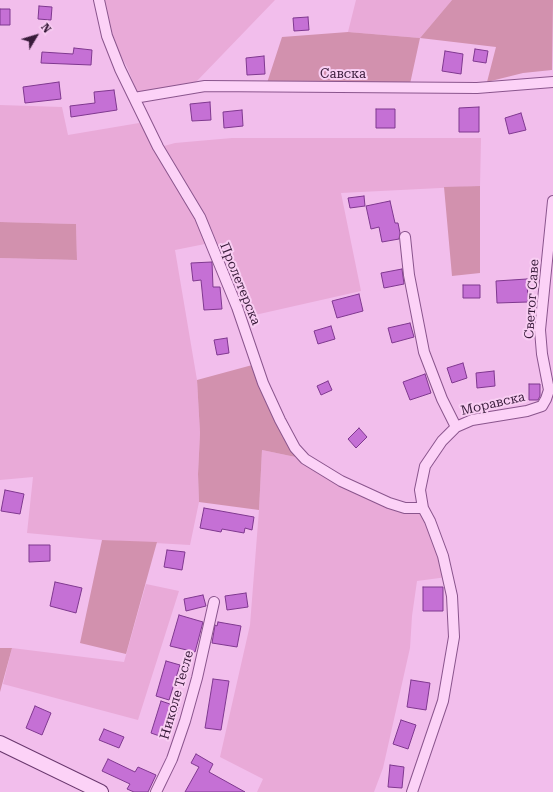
<!DOCTYPE html>
<meta charset="utf-8">
<style>
body{margin:0}
#map{position:relative;width:553px;height:792px;overflow:hidden;background:#f2beec;font-family:"Roboto Serif",serif}
canvas{display:block}
.north{position:absolute;left:16px;top:16px;width:40px;height:40px;-webkit-text-stroke:3px #f9cef3;paint-order:stroke;rotate:52deg;font-size:11px;font-weight:700;line-height:16px;text-align:center;color:#381b3a}
.north::after{content:'';display:block;margin:auto;width:14px;height:18px;background:#381b3a;clip-path:polygon(50% 0,100% 100%,50% 72%,0 100%)}
</style>
<div id="map">
<canvas width="553" height="792"></canvas>
<div class="north">N</div>
</div>
<script>
const c = document.querySelector('canvas').getContext('2d');
c.lineJoin = 'round';
function fillPath(path, color) { c.fillStyle = color; c.fill(path, 'evenodd'); }
const shape = rows => new Path2D(rows.map(r => 'M' + r).join(''));
function trace(path, color, width, dash) { c.strokeStyle = color; c.lineWidth = width; c.lineCap = dash ? 'butt' : 'round'; c.setLineDash(dash || []); c.stroke(path); }
function label(font, color, halo, rows, align = 'center') {
  c.font = font + ' "Roboto Serif",serif'; c.lineWidth = 4; c.setLineDash([]); c.textBaseline = 'middle'; c.strokeStyle = halo; c.fillStyle = color; for (const [text, x, y, turn = 0] of rows) {
    c.save(); c.translate(x, y); c.rotate((+turn || 0) * Math.PI / 180); c.textAlign = isNaN(turn) ? turn : align; if (halo) c.strokeText(text, 0, 0); c.fillText(text, 0, 0); c.restore();
  }
}
const farmland = shape([
 [104,0,275,0,196,82,138,94,127,67,111,38],
 [356,0,452,0,420,38,348,32],
 [0,105,62,107,68,135,145,122,210,243,175,250,197,380,200,433,198,474,199,502,190,545,102,540,27,533,33,477,0,480,0,258,77,260,76,224,0,222],
 [232,138,481,138,480,186,341,193,361,291,246,317,228,266,202,210,164,146,175,143],
 [262,450,305,459,389,503,423,508,447,577,417,581,412,616,410,648,383,768,374,792,257,792,263,779,220,757,250,625,259,510],
 [146,584,179,591,138,720,3,684,12,648,124,662]
]);
const green = shape([
 [452,0,553,0,552,70,523,73,487,82,496,47,420,38,410,84,267,83,282,37,348,32,420,38],
 [480,186,480,273,452,276,444,187],
 [0,222,76,224,77,260,0,258],
 [256,364,305,459,262,450,259,510,199,502,198,474,200,433,197,380],
 [102,540,157,542,126,654,80,643],
 [0,648,12,648,0,692]
]);
const building = shape([
 [39,6,52,7,51,20,38,19,39,6],
 [0,9,10,9,10,25,0,25,0,9],
 [308,17,309,30,294,31,293,18,308,17],
 [74,48,92,50,91,65,41,63,42,52,73,54,74,48],
 [475,49,488,51,486,63,473,61,475,49],
 [445,51,463,54,461,74,442,71,445,51],
 [264,56,265,74,247,75,246,58,264,56],
 [59,82,61,99,25,103,23,87,59,82],
 [114,90,117,110,71,117,70,106,95,103,94,92,114,90],
 [210,102,211,120,192,121,190,104,210,102],
 [479,107,479,132,459,132,459,108,479,107],
 [376,109,395,109,395,128,376,128,376,109],
 [242,110,243,126,224,128,223,112,242,110],
 [521,113,526,130,509,134,505,118,521,113],
 [364,196,365,206,350,208,348,198,364,196],
 [390,201,395,223,398,223,400,233,399,239,382,242,379,227,371,229,366,206,390,201],
 [212,262,213,287,220,287,222,309,204,310,201,280,193,281,191,263,212,262],
 [402,269,404,284,384,288,381,273,402,269],
 [527,279,528,302,497,303,496,281,527,279],
 [463,285,480,285,480,298,463,298,463,285],
 [359,294,363,311,337,318,332,301,359,294],
 [410,323,414,337,392,343,388,328,410,323],
 [331,326,335,339,318,344,314,331,331,326],
 [227,338,229,353,217,355,214,340,227,338],
 [463,363,467,378,452,383,447,368,463,363],
 [494,371,495,386,477,388,476,373,494,371],
 [425,374,431,393,410,400,403,382,425,374],
 [328,381,332,390,321,395,317,386,328,381],
 [529,384,540,384,540,396,538,400,529,400,529,384],
 [359,428,367,437,356,448,348,439,359,428],
 [5,490,24,494,20,514,1,511,5,490],
 [204,508,254,517,252,530,245,528,244,533,222,529,221,532,200,528,204,508],
 [29,545,50,545,50,561,29,562,29,545],
 [167,550,185,552,182,570,164,567,167,550],
 [55,582,82,588,76,613,50,606,55,582],
 [423,587,443,587,443,611,423,611,423,587],
 [246,593,248,607,227,610,225,596,246,593],
 [203,595,206,606,186,611,184,599,203,595],
 [179,615,203,622,195,652,170,646,179,615],
 [218,622,241,626,237,647,212,643,215,625,217,626,218,622],
 [166,661,180,665,169,700,156,696,166,661],
 [213,679,229,681,221,730,205,728,213,679],
 [411,680,430,683,426,710,407,707,411,680],
 [161,701,179,707,168,739,151,733,161,701],
 [35,706,51,713,42,735,26,728,35,706],
 [401,720,416,725,408,749,393,744,401,720],
 [104,729,124,737,119,748,99,740,104,729],
 [196,754,213,764,209,772,245,792,185,792,199,767,191,763,196,754],
 [108,759,135,772,138,767,156,775,148,792,134,792,127,789,130,784,102,771,108,759],
 [390,765,404,767,402,788,388,787,390,765]
]);
const street = shape([
 [99,0,107,36,120,69,158,147,200,217,237,307,263,383,280,420,295,448,305,459,341,481,389,503,405,508,423,508],
 [134,98,205,86,477,88,553,82],
 [405,237,409,275,424,352,442,399,456,427],
 [156,792,172,759,185,721,197,678,214,602],
 [412,792,443,701,454,637,452,596,443,556,430,521,423,508,420,490,425,466,442,441,456,427,472,420,527,411,542,406,546,399,549,390,542,354,540,330,553,201]
]);
const secondary = shape([
 [0,743,101,792]
]);
const streetNames = [
 ["Савска",343,74],
 ["Пролетерска",240,284,68],
 ["Светог Саве",532,299,-86],
 ["Моравска",493,404,-13],
 ["Николе Тесле",177,695,-74]
];
fillPath(farmland, '#e9aad8');
fillPath(green, '#d291ae');
fillPath(building, '#c570d5');
trace(building, '#7f388f', 1);
trace(street, '#8a558d', 12);
trace(secondary, '#6a386e', 16);
trace(street, '#fcd2f7', 10);
trace(secondary, '#fcd2f7', 14);
label('13px', '#381b3a', '#f9cef3', streetNames);
</script>
